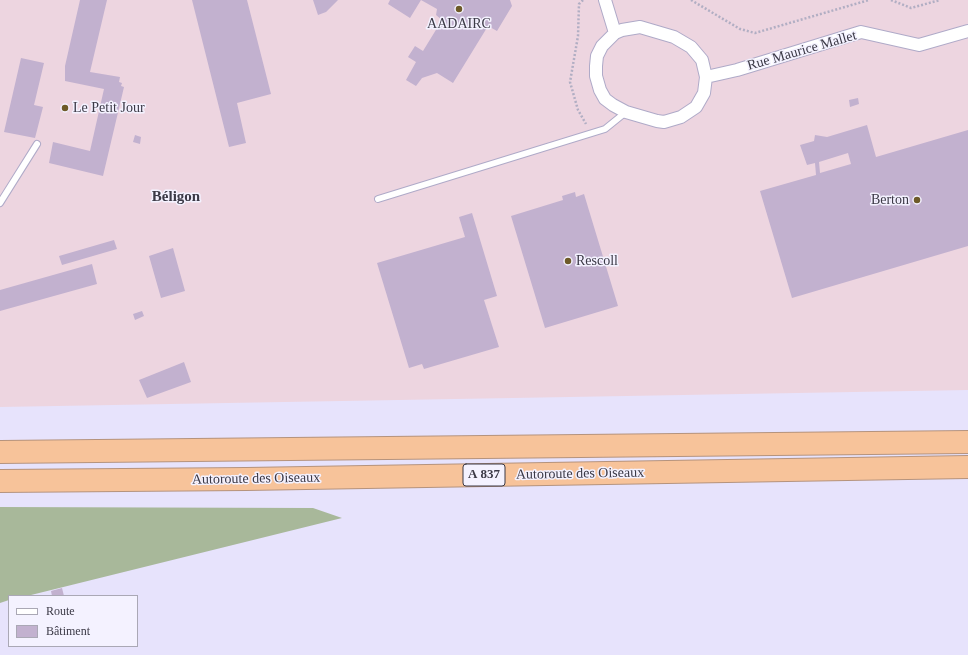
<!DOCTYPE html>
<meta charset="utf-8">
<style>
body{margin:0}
#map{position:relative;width:968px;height:655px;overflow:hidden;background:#e7e3fc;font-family:Georgia,serif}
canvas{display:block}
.legend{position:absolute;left:8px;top:595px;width:130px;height:52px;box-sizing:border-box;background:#f4f2ff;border:1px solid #aaa8b5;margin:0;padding:5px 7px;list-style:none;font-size:12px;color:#3b3946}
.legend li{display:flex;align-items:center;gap:8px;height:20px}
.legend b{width:20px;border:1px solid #aaa8b5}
</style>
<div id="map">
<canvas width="968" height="655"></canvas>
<ul class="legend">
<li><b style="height:5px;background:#fff"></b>Route</li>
<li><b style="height:11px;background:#c2b1cf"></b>Bâtiment</li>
</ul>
</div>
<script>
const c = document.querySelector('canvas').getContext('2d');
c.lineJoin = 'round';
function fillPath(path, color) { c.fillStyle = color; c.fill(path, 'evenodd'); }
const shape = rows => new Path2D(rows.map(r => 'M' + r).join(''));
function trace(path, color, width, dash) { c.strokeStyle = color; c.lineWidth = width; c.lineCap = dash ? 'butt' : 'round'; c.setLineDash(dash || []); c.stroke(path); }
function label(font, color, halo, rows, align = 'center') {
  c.font = font + ' Georgia,serif'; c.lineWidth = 3; c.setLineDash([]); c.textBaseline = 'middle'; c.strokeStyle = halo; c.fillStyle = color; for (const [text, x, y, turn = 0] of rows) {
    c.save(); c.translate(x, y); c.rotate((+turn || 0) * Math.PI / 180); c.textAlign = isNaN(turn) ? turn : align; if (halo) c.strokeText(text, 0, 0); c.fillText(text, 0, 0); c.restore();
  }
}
const industrial = shape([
 [0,0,968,0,968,390,0,407]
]);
const forest = shape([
 [0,507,313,508,342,518,27,596,9,596,9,600,0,603]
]);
const building = shape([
 [80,0,107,0,90,72,120,77,119,82,122,83,121,86,124,87,103,176,49,163,53,142,90,151,104,89,65,81,65,66],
 [192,0,247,0,271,94,237,103,246,143,229,147],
 [313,0,338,0,326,12,318,15],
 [390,0,421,0,410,18,388,4],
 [421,0,510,0,512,6,497,31,488,26,453,83,437,73,422,78,416,86,406,80,416,62,408,57,415,46,423,51,442,20,436,15,437,9],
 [21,58,44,63,34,105,43,107,35,138,4,132],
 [858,98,859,104,850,107,849,100],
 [867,125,876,157,968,130,968,246,792,298,760,191,816,175,815,163,807,165,800,145,814,141,815,135,827,137],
 [848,153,851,164,820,173,819,162],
 [135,135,141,137,140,144,133,142],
 [575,192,576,197,584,194,618,306,545,328,511,216,563,200,562,196],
 [472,213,497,296,484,300,499,347,424,369,422,364,409,368,377,263,465,237,459,217],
 [114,240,117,249,62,265,59,256],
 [173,248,185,291,161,298,149,256],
 [92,264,97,284,0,311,0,290],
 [142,311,144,316,135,320,133,314],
 [184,362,191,382,147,398,139,380],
 [62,588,64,596,52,596,51,591]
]);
const path = shape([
 [583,0,579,4,578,36,570,82,578,110,586,124],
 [691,0,740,29,755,33,869,0],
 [891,0,911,8,940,0]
]);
const lane = shape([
 [378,199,605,129,626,112],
 [0,203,37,144]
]);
const street = shape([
 [605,0,615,33],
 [640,27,674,37,691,47,702,60,706,77,704,93,696,107,681,117,664,122,657,121,626,112,613,105,605,99,600,90,596,76,596,66,597,56,602,46,615,33,622,30,640,27],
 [706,77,737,70,861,32,919,45,968,31]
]);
const highway = shape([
 [0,452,968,442],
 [0,481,246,479,968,467]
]);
const markers = [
 [459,9,4,"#6d5a28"],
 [65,108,4,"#6d5a28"],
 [917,200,4,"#6d5a28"],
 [568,261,4,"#6d5a28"]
];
const shields = [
 [484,475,42]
];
const shieldNames = [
 ["A 837",484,475]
];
const poiNames = [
 ["AADAIRC",459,24,"center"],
 ["Le Petit Jour",73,108],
 ["Berton",909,200,"right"],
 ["Rescoll",576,261]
];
const streetNames = [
 ["Rue Maurice Mallet",802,51,-16],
 ["Autoroute des Oiseaux",580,474,-1],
 ["Autoroute des Oiseaux",256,479,-1]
];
const neighbourhoodNames = [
 ["Béligon",176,197]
];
fillPath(industrial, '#edd5e0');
fillPath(forest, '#a8b89a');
fillPath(building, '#c2b1cf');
trace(lane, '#afaac8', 8);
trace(street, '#afaac8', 14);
trace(highway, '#b5937d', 24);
trace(path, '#b1aec3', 2.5, [2, 2]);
trace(lane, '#fff', 6);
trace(street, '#fff', 12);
trace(highway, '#f7c39a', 22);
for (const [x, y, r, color] of markers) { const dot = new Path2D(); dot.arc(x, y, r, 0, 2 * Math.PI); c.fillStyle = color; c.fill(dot); trace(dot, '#f4f2ff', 1.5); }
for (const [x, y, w] of shields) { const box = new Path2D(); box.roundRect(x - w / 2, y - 11, w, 22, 3); c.fillStyle = '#f4f2ff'; c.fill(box); trace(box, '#3b3946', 1); }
label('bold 13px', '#3b3946', null, shieldNames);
label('14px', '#3b3946', '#f4f2ff', poiNames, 'left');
label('14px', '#3b3946', '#f4f2ff', streetNames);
label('bold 15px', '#3b3946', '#f4f2ff', neighbourhoodNames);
</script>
